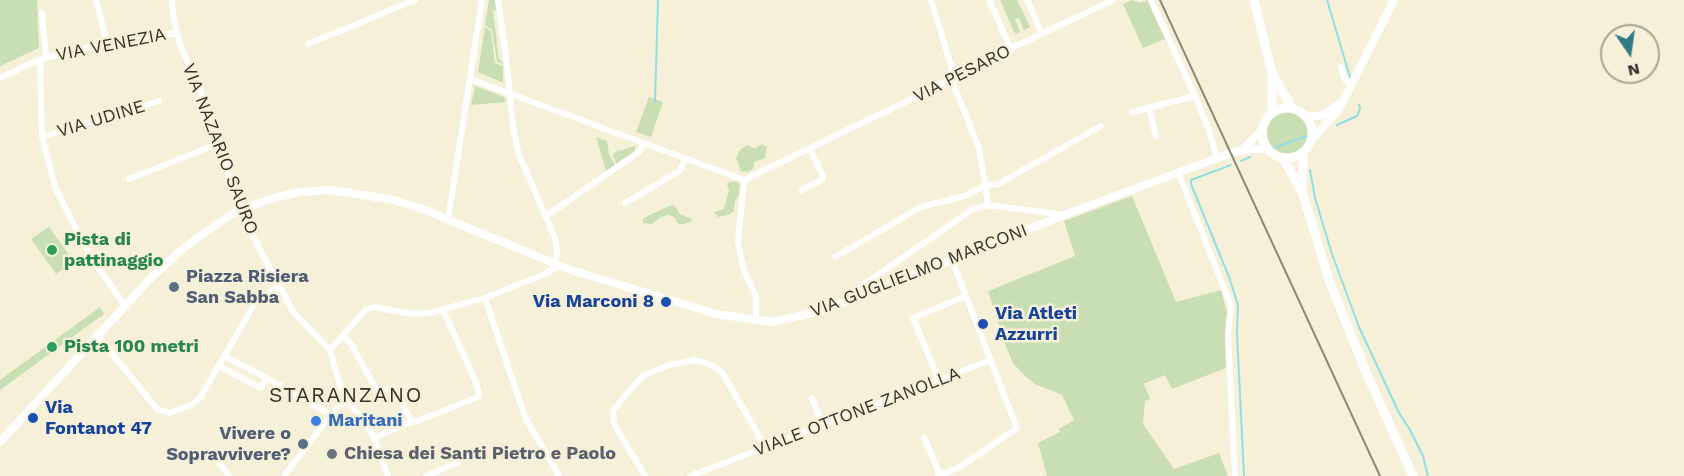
<!DOCTYPE html>
<style>
body{margin:0}
#map{position:relative;width:1684px;height:476px;overflow:hidden;background:#f6f0d9;font-family:"Work Sans",sans-serif}
canvas{display:block}
.north{position:absolute;left:1600px;top:24px;width:60px;height:60px;box-sizing:border-box;background:#f6f0d9;border:2px solid #a8a492;border-radius:50%;rotate:167deg;font-size:16px;font-weight:700;line-height:24px;text-align:center;color:#333128}
.north::after{content:'';display:block;margin:auto;width:21px;height:27px;background:#337b84;clip-path:polygon(50% 0,100% 100%,50% 72%,0 100%)}
</style>
<div id="map">
<canvas width="1684" height="476"></canvas>
<div class="north">N</div>
</div>
<script>
const c = document.querySelector('canvas').getContext('2d');
c.lineJoin = 'round';
function fillPath(path, color) { c.fillStyle = color; c.fill(path, 'evenodd'); }
const shape = rows => new Path2D(rows.map(r => 'M' + r).join(''));
function trace(path, color, width, dash) { c.strokeStyle = color; c.lineWidth = width; c.lineCap = dash ? 'butt' : 'round'; c.setLineDash(dash || []); c.stroke(path); }
function label(font, color, halo, rows, align = 'center') {
  c.font = font + ' "Work Sans",sans-serif'; c.lineWidth = 5; c.setLineDash([]); c.textBaseline = 'middle'; c.strokeStyle = halo; c.fillStyle = color; for (const [text, x, y, turn = 0] of rows) {
    c.save(); c.translate(x, y); c.rotate((+turn || 0) * Math.PI / 180); c.textAlign = isNaN(turn) ? turn : align; if (halo) c.strokeText(text, 0, 0); c.fillText(text, 0, 0); c.restore();
  }
}
const green = shape([
 [0,0,37,0,39,48,0,66],
 [489,0,495,0,496,11,493,10,499,59,502,61,503,64,497,62,492,30,485,25],
 [1000,0,1017,0,1030,27,1024,30,1019,18,1015,19,1020,32,1015,34],
 [1132,0,1141,3,1147,0,1165,39,1143,48,1123,4],
 [485,27,491,31,495,63,503,66,503,83,478,72],
 [475,86,504,97,506,102,471,105],
 [649,97,663,102,651,137,636,132],
 '1267 133a21 21 0 1 1 42 0a21 21 0 1 1-42 0Z',
 [596,137,607,141,609,154,615,165,606,171],
 [762,144,767,147,765,158,754,162,753,169,747,172,741,171,736,158,740,150,747,145,755,149],
 [635,146,635,151,616,164,613,155,615,152],
 [730,182,738,182,740,185,739,195,735,201,734,211,729,215,718,217,714,212,724,209,729,190,727,184],
 [1132,196,1176,302,1221,290,1227,312,1225,340,1226,368,1172,389,1165,375,1144,384,1150,399,1145,401,1143,424,1174,469,1219,453,1228,476,1047,476,1038,443,1060,432,1059,429,1074,420,1062,395,1035,384,1023,374,1013,363,1006,347,988,291,1075,256,1064,221],
 [671,205,675,206,680,214,692,219,691,222,679,225,674,217,668,215,661,217,652,224,643,223,643,219,650,215],
 [49,227,74,262,56,274,31,239],
 [100,307,104,314,0,390,0,380]
]);
const stream = shape([
 [1327,0,1350,77],
 [655,102,658,0],
 [1337,125,1357,116,1360,109,1359,105],
 [1272,149,1306,136],
 [1241,161,1250,157],
 [1231,165,1191,180,1191,184,1229,277,1238,305,1237,333,1244,476],
 [1310,170,1315,198,1332,254,1359,327,1399,413,1410,430,1423,456,1428,476]
]);
const street = shape([
 [96,0,107,43],
 [172,0,173,14,179,42,201,91,217,144,241,210,261,252,294,313,330,350,339,382,348,401,367,425,374,438,388,476],
 [498,0,507,64,513,127,518,152,555,238,557,251,555,264],
 [931,0,953,72,953,83,979,148,988,205],
 [989,0,1011,49],
 [1027,0,1042,34],
 [1151,0,1195,96,1209,130,1217,159],
 [42,13,46,57],
 [308,44,415,0],
 [40,59,42,137,56,189,88,252,125,306],
 [1341,67,1344,78,1351,86],
 [0,78,40,59,107,43,176,33],
 [470,79,744,180,936,87,965,70,1113,0],
 [1149,108,1156,136],
 [1132,112,1195,96],
 [42,137,159,101],
 [1179,174,1231,306,1228,334,1235,476],
 [129,179,217,144],
 [744,180,738,242,744,271,756,296,756,320],
 [802,190,823,179,823,176,810,149],
 [625,203,680,171,685,159],
 [546,216,639,152,644,144],
 [448,220,482,0],
 [835,257,921,207,964,196,986,185,998,184,1101,126],
 [485,298,525,417,559,476],
 [851,299,853,292,973,209,988,205,1064,215],
 [98,336,157,409,170,413,191,405,200,398,255,303,279,286],
 [343,336,351,344,375,387,381,390,393,388,412,422],
 [330,350,365,310,374,307,414,314,430,313,485,298,542,275,560,266],
 [219,366,261,388,267,378,224,356],
 [267,378,331,415],
 [939,380,913,318,966,296],
 [812,398,823,426],
 [924,437,940,475],
 [374,438,407,423,418,421,478,397,479,394,476,382,443,310],
 [218,461,229,476],
 [284,476,331,415,339,406,348,401],
 [426,476,457,463],
 [645,476,614,424,613,411,628,392,644,375,669,365,695,360,709,364,722,372,766,448],
 [690,476,991,360],
 [938,476,960,467,1017,428,952,260]
]);
const secondary = shape([
 [1307,117,1324,115,1338,104],
 [1313,138,1338,111,1394,0],
 [1243,149,1262,130],
 [0,442,148,281,181,250,230,215,273,198,300,192,330,190,390,199,420,208,568,269,716,314,772,322,825,310,1064,215,1234,152,1251,149,1267,149]
]);
const primary = shape([
 [1254,0,1272,73,1292,108],
 '1262 133a25 25 0 1 1 50 0a25 25 0 1 1-50 0Z',
 [1272,113,1272,75],
 [1303,154,1302,191,1329,280,1366,372,1413,476],
 [1283,158,1301,190]
]);
const rail = shape([
 [1160,0,1380,476]
]);
const markers = [
 [52,250,6,"#2e9e5b"],
 [174,287,6,"#5c6f8a"],
 [666,302,6,"#1a4fb4"],
 [983,324,6,"#1a4fb4"],
 [52,347,6,"#2e9e5b"],
 [33,418,6,"#1a4fb4"],
 [316,421,6,"#3f7fe0"],
 [303,444,6,"#5c6f8a"],
 [332,454,6,"#6b7280"]
];
const streetNames = [
 ["VIA VENEZIA",111,45,-11],
 ["VIA PESARO",962,74,-27],
 ["VIA UDINE",101,119,-17],
 ["VIA NAZARIO SAURO",220,149,69],
 ["VIA GUGLIELMO MARCONI",919,271,-21],
 ["VIALE OTTONE ZANOLLA",857,412,-21]
];
const leisureNames = [
 ["Pista di",64,240],
 ["pattinaggio",64,261],
 ["Pista 100 metri",64,347]
];
const serviceNames = [
 ["Piazza Risiera",186,277],
 ["San Sabba",186,298],
 ["Vivere o",291,434,"right"],
 ["Sopravvivere?",291,455,"right"]
];
const transitNames = [
 ["Via Marconi 8",654,302,"right"],
 ["Via Atleti",995,314],
 ["Azzurri",995,335],
 ["Via",45,408],
 ["Fontanot 47",45,429]
];
const shopNames = [
 ["Maritani",328,421]
];
const worshipNames = [
 ["Chiesa dei Santi Pietro e Paolo",344,454]
];
const quarterNames = [
 ["STARANZANO",346,396]
];
fillPath(green, '#c9dfb3');
trace(stream, '#91dfe3', 2);
trace(street, '#fff', 6);
trace(secondary, '#fff', 8);
trace(primary, '#fff', 9);
trace(rail, '#8c8879', 2);
for (const [x, y, r, color] of markers) { const dot = new Path2D(); dot.arc(x, y, r, 0, 2 * Math.PI); c.fillStyle = color; c.fill(dot); trace(dot, '#f6f0d9', 2); }
label('18px', '#333128', '#f6f0d9', streetNames);
label('bold 18px', '#27864d', '#f6f0d9', leisureNames, 'left');
label('bold 18px', '#4e5e75', '#f6f0d9', serviceNames, 'left');
label('bold 18px', '#164399', '#f6f0d9', transitNames, 'left');
label('bold 18px', '#366cbe', '#f6f0d9', shopNames, 'left');
label('bold 18px', '#5b616d', '#f6f0d9', worshipNames, 'left');
c.letterSpacing = '1.5px';
label('21px', '#333128', '#f6f0d9', quarterNames);
c.letterSpacing = '0px';
</script>
